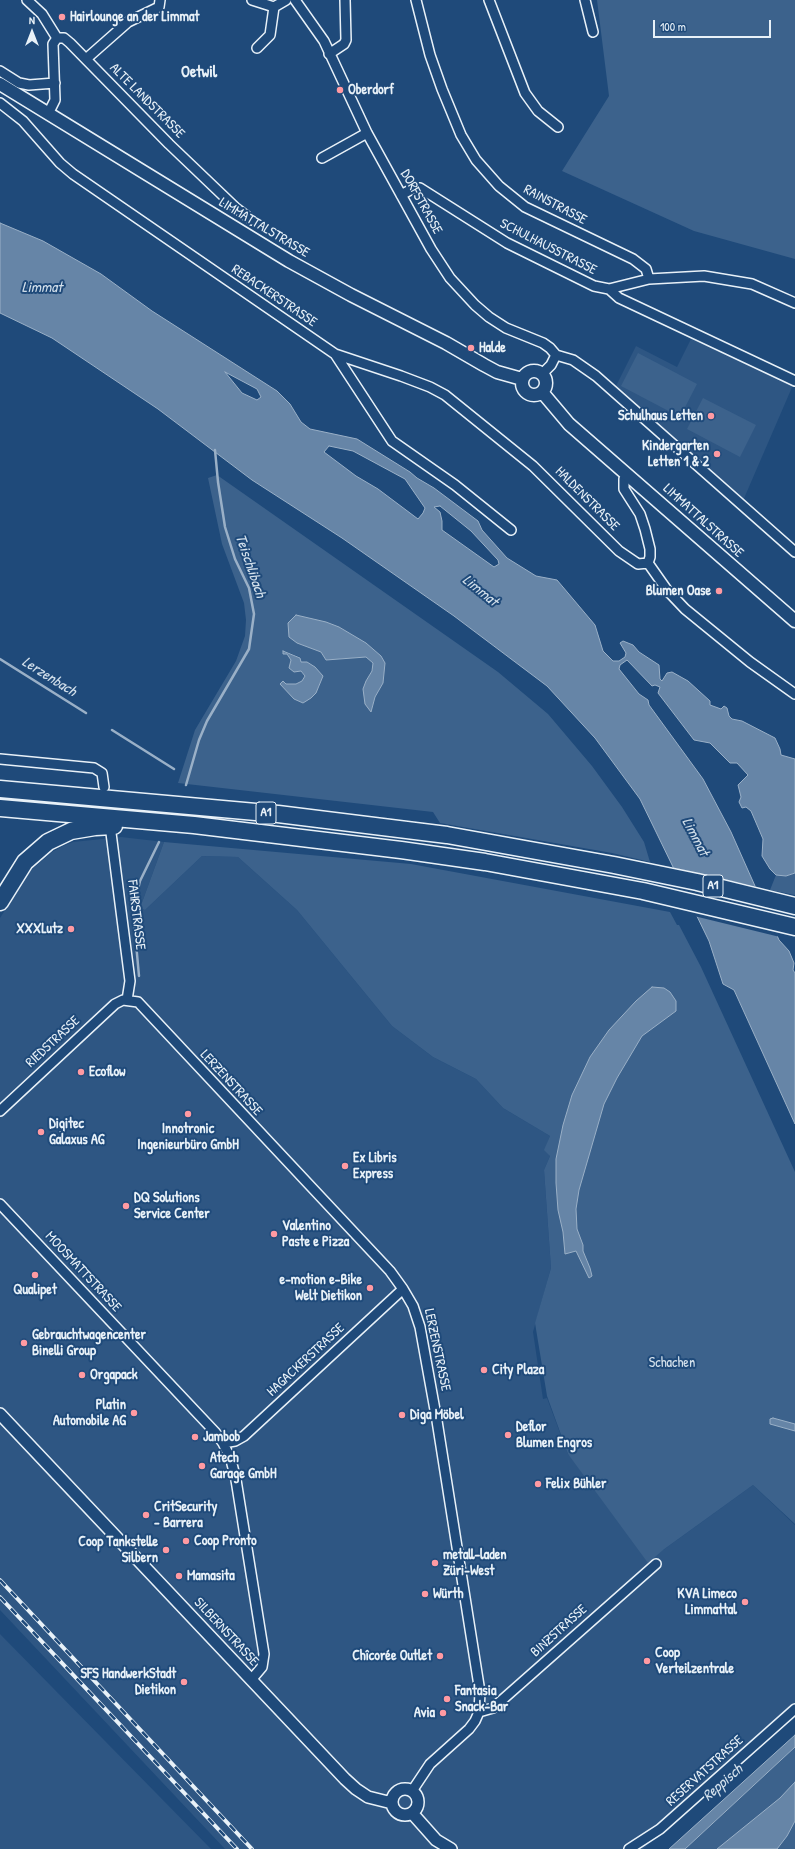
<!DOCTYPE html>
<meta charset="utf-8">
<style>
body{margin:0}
#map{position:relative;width:795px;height:1849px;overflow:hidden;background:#1f4a7a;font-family:"Patrick Hand",sans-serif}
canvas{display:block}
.north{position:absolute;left:12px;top:12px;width:40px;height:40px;-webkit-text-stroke:3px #1f4a7a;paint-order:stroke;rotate:0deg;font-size:11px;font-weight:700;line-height:16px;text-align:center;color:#e8f1f8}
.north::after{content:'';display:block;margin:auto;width:14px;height:18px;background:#e8f1f8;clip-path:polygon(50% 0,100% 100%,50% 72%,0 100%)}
.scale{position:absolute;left:653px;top:20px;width:118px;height:18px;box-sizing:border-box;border:2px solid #e8f1f8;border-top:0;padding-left:5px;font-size:12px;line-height:14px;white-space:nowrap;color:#e8f1f8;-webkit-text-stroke:3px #1f4a7a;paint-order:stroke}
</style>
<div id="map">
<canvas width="795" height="1849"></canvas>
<div class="north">N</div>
<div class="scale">100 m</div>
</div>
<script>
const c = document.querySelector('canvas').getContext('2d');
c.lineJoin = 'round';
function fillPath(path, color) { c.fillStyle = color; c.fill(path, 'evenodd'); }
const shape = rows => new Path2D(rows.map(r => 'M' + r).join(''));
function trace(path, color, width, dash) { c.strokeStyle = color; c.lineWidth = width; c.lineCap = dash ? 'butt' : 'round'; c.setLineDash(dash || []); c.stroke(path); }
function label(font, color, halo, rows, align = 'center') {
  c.font = font + ' "Patrick Hand",sans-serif'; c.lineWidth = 4; c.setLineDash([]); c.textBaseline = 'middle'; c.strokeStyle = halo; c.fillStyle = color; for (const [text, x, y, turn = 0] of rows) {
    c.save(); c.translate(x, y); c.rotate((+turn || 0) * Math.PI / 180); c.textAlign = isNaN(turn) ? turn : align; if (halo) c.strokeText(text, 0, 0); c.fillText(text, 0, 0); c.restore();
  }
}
const built = shape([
 [691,339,793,385,742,503,613,392,636,346,677,367],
 [121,837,164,842,140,908,145,910,202,856,238,857,297,910,392,1026,433,1057,476,1079,503,1108,550,1136,546,1147,550,1156,544,1170,551,1268,533,1332,543,1399,547,1398,568,1454,663,1550,753,1485,795,1525,795,1714,777,1732,643,1849,225,1849,0,1610,0,918,31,870,52,852,63,846,73,842],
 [0,1634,211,1849,0,1849]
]);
const green = shape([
 [597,0,795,0,795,259,694,231,562,171,609,96],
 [638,353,697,384,680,417,621,386],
 [703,398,756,425,740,457,687,429],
 [217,475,498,672,548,714,592,766,622,807,644,842,650,862,612,853,440,823,433,812,178,783,195,730,236,661,245,636,246,620,244,603,222,544,208,478],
 [306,617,339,627,351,634,366,643,381,656,385,663,383,683,375,697,371,711,366,681,372,671,373,663,366,657,326,660,321,652,297,643],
 [284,651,300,657,301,662,320,678,319,687,311,698,287,691,280,684,283,681,286,684,296,684,302,681,305,676],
 [164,842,411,864,670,912,677,925,679,925,701,967,795,1172,795,1524,753,1485,663,1550,648,1563,568,1454,547,1396,535,1323,551,1268,544,1170,550,1156,544,1150,550,1136,503,1108,476,1079,433,1057,392,1026,297,910,238,857,202,856,145,910,140,908],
 [795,873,795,895,770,890,776,875,786,876],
 [795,1747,795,1849,685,1849,790,1752]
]);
const water = shape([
 [0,223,43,241,101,274,152,311,277,391,290,404,301,422,310,429,357,439,410,472,417,478,434,488,478,521,482,530,507,558,536,576,557,580,595,625,603,651,613,661,619,661,625,657,626,653,620,643,623,641,633,645,639,652,659,665,660,679,662,681,667,673,672,672,688,681,710,701,710,705,721,709,724,706,727,708,729,716,732,719,742,721,775,738,780,749,781,755,795,759,795,873,786,876,776,875,770,869,762,856,763,839,751,811,746,807,742,808,739,802,741,797,738,785,748,775,737,763,730,763,710,743,694,740,658,693,660,687,655,685,652,686,627,660,620,665,619,669,639,694,648,700,649,705,703,779,731,832,779,940,789,951,794,963,793,970,795,973,795,1124,734,990,723,984,709,941,640,799,595,738,547,686,454,616,342,538,252,480,158,409,52,338,0,313,0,223],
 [225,372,257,389,261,397,257,400,242,393,225,372],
 [329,446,353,451,405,479,425,508,423,513,418,519,378,489,356,476,324,452,329,446],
 [440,506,471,531,498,560,499,564,494,567,442,530,442,521,440,512,434,507,440,506],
 [296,615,326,622,339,627,366,643,381,656,385,663,383,683,375,697,371,712,365,704,363,689,366,681,372,671,373,663,366,657,326,660,321,652,297,643,289,637,288,623,296,615],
 [283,651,300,658,301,662,307,662,315,667,323,676,316,693,311,698,303,703,294,699,280,684,283,681,286,684,296,684,302,681,305,676,301,671,294,672,289,668,291,660,287,654,283,654,283,651],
 [652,987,664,988,670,992,676,1001,676,1011,642,1036,617,1078,604,1104,579,1190,576,1209,577,1229,583,1245,583,1251,590,1268,592,1276,589,1278,576,1251,565,1254,563,1232,558,1210,556,1183,556,1159,563,1125,572,1095,590,1057,609,1030,636,1001,652,987],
 [773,1418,795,1424,795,1431,770,1424,770,1419,773,1418],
 [795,1735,795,1747,685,1849,669,1849,795,1735],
 [795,1782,795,1821,787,1836,777,1849,717,1849,780,1798,795,1782]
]);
const pier = shape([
 [670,867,758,887,780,937,694,916]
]);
const stream = shape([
 [0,659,86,713],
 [112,730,174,769],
 [186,785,199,740,207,721,249,649,254,614,249,588,235,559,225,527,218,482,215,450],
 [139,976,133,910,140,881,159,842]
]);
const minor = shape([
 [27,0,42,14,57,38],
 [252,0,274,7],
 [295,0,324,41,367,133,431,249,450,278,475,305,489,317,506,328,543,343,550,348,556,355],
 [416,0,430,55,442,89,461,135,476,160,499,186,525,207,633,259,646,269,649,279],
 [489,0,525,93,538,111,558,127],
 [585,0,593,32],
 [57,38,64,38,70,43,169,144,236,208,252,220],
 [257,48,270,35,274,7,286,0],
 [329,54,344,44,346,40,345,0],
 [86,59,128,22,159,7,160,0],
 [0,71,19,83,29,85,55,83],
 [0,103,23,121,60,163,73,174,335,354,392,441,455,485,511,530],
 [48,114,55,100,53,44,57,38],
 [322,158,367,133],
 [401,195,412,189,420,188,507,243,594,286,609,289,649,279,704,276,752,284,795,303],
 [609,289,619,298,795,381],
 [335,354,401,376,430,387,445,395,533,466,619,551,638,564,648,563,667,590,685,609,750,662,795,694],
 [556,355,573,360,596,376,795,552],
 [542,374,551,365,556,355],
 [627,474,624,479,624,489,640,514,645,529,650,549,650,557,648,563],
 [0,759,94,768,102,773,104,787],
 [111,833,130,981,127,1000],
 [0,1111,115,1004,123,1000,138,1002,390,1271,403,1289,413,1306,420,1327,437,1421,480,1692,479,1712,475,1721,469,1729,430,1764,412,1791],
 [0,1204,215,1432,223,1443,231,1460,236,1480,264,1654,262,1667,251,1680],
 [223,1443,235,1441,244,1436,403,1289],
 [479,1712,493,1708,656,1564],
 [629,1849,660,1829,795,1709]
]);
const tertiary = shape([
 [0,1414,345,1779,356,1789,368,1797,392,1803],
 '392 1802a13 13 0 1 1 26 0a13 13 0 1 1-26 0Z',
 [412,1813,436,1840,451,1849]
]);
const secondary = shape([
 [0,84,289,261,351,295,446,343,484,365,497,372,522,379],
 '522 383a12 12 0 1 1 24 0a12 12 0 1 1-24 0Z',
 [542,392,569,424,795,621]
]);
const motorway = shape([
 [0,789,278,814,447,835,614,865,697,882,795,906],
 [0,808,194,825,401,850,485,862,643,891,795,927],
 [0,902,25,862,48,842,71,831,95,827,114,826]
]);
const rail = shape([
 [0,1580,252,1849],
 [0,1597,237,1849]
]);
const markers = [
 [62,17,4,"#ff9aa2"],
 [340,90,4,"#ff9aa2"],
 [471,348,4,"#ff9aa2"],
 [711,416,4,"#ff9aa2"],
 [717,454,4,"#ff9aa2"],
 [719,591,4,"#ff9aa2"],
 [71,929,4,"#ff9aa2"],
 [81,1072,4,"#ff9aa2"],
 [188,1114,4,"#ff9aa2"],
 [41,1132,4,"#ff9aa2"],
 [345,1166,4,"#ff9aa2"],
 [126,1206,4,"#ff9aa2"],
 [274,1234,4,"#ff9aa2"],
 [35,1275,4,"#ff9aa2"],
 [370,1288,4,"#ff9aa2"],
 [24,1343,4,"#ff9aa2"],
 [484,1370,4,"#ff9aa2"],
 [82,1375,4,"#ff9aa2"],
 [134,1413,4,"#ff9aa2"],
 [402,1415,4,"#ff9aa2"],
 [508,1435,4,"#ff9aa2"],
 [195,1437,4,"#ff9aa2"],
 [202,1466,4,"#ff9aa2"],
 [538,1484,4,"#ff9aa2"],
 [146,1515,4,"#ff9aa2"],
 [186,1541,4,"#ff9aa2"],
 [166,1550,4,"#ff9aa2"],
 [435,1563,4,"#ff9aa2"],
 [179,1576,4,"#ff9aa2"],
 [425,1594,4,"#ff9aa2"],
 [745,1602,4,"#ff9aa2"],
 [440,1656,4,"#ff9aa2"],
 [647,1661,4,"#ff9aa2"],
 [184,1682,4,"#ff9aa2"],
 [447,1699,4,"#ff9aa2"],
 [443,1713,4,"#ff9aa2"]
];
const shields = [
 [266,813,20],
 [713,886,20]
];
const shieldNames = [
 ["A1",266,813],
 ["A1",713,886]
];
const poiNames = [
 ["Hairlounge an der Limmat",70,17],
 ["Oberdorf",348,90],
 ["Halde",479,348],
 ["Schulhaus Letten",703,416,"right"],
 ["Kindergarten",709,446,"right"],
 ["Letten 1 & 2",709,462,"right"],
 ["Blumen Oase",711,591,"right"],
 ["XXXLutz",63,929,"right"],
 ["Ecoflow",89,1072],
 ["Digitec",49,1124],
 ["Galaxus AG",49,1140],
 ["Innotronic",188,1129,"center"],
 ["Ingenieurbüro GmbH",188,1145,"center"],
 ["Ex Libris",353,1158],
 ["Express",353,1174],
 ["DQ Solutions",134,1198],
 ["Service Center",134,1214],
 ["Valentino",282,1226],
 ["Paste e Pizza",282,1242],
 ["e-motion e-Bike",362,1280,"right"],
 ["Welt Dietikon",362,1296,"right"],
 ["Qualipet",35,1290,"center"],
 ["Gebrauchtwagencenter",32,1335],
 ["Binelli Group",32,1351],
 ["City Plaza",492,1370],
 ["Orgapack",90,1375],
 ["Platin",126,1405,"right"],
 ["Automobile AG",126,1421,"right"],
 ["Diga Möbel",410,1415],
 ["Deflor",516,1427],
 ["Blumen Engros",516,1443],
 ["Jambob",203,1437],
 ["Atech",210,1458],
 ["Garage GmbH",210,1474],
 ["Felix Bühler",546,1484],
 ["CritSecurity",154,1507],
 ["- Barrera",154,1523],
 ["Coop Pronto",194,1541],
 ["Coop Tankstelle",158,1542,"right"],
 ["Silbern",158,1558,"right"],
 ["metall-laden",443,1555],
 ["Züri-West",443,1571],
 ["Mamasita",187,1576],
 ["Würth",433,1594],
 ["KVA Limeco",737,1594,"right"],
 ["Limmattal",737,1610,"right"],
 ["Coop",655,1653],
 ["Verteilzentrale",655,1669],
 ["Chîcorée Outlet",432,1656,"right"],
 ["SFS HandwerkStadt",176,1674,"right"],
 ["Dietikon",176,1690,"right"],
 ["Fantasia",455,1691],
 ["Snack-Bar",455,1707],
 ["Avia",435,1713,"right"]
];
const streetNames = [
 ["ALTE LANDSTRASSE",147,101,45],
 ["DORFSTRASSE",421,202,61],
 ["RAINSTRASSE",555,205,28],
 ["LIMMATTALSTRASSE",264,228,31],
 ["SCHULHAUSSTRASSE",548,247,27],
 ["REBACKERSTRASSE",274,296,34],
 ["HALDENSTRASSE",587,499,45],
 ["LIMMATTALSTRASSE",703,521,42],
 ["FAHRSTRASSE",136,915,83],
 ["RIEDSTRASSE",53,1042,-43],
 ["LERZENSTRASSE",231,1083,47],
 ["MOOSMATTSTRASSE",83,1272,47],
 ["LERZENSTRASSE",437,1350,78],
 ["HAGACKERSTRASSE",306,1360,-43],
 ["BINZSTRASSE",559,1631,-42],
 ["SILBERNSTRASSE",226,1632,47],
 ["RESERVATSTRASSE",705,1771,-42]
];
const parkNames = [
 ["Schachen",672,1363]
];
const waterNames = [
 ["Limmat",42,288],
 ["Teischlibach",250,566,71],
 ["Limmat",480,591,39],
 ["Lerzenbach",49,677,32],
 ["Limmat",695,837,62],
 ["Reppisch",723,1783,-41]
];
const quarterNames = [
 ["Oetwil",199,73]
];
fillPath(built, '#2e5683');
fillPath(green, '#3c628c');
fillPath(water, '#6685a7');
trace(water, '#9ab0c7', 1);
fillPath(pier, '#1f4a7a');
trace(stream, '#9ab0c7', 2.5);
trace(minor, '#e8f1f8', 12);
trace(tertiary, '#e8f1f8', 14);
trace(secondary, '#e8f1f8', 15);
trace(motorway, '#e8f1f8', 19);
trace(minor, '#1f4a7a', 9);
trace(tertiary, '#1f4a7a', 11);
trace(secondary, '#1f4a7a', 12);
trace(motorway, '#1f4a7a', 16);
trace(rail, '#e8f1f8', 4);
trace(rail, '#1f4a7a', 2.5, [8]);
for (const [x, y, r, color] of markers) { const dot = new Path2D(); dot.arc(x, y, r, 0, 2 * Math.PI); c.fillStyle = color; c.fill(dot); trace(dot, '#1f4a7a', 1.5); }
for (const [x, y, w] of shields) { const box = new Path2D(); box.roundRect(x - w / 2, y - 11, w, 22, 3); c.fillStyle = '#1f4a7a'; c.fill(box); trace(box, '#e8f1f8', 1); }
label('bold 13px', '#e8f1f8', null, shieldNames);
label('bold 14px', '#e8f1f8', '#1f4a7a', poiNames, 'left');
label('14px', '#e8f1f8', '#1f4a7a', streetNames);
label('14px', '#d7e3ed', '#1f4a7a', parkNames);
label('italic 15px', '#d4e1ec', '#1f4a7a', waterNames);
label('bold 16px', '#e8f1f8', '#1f4a7a', quarterNames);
</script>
